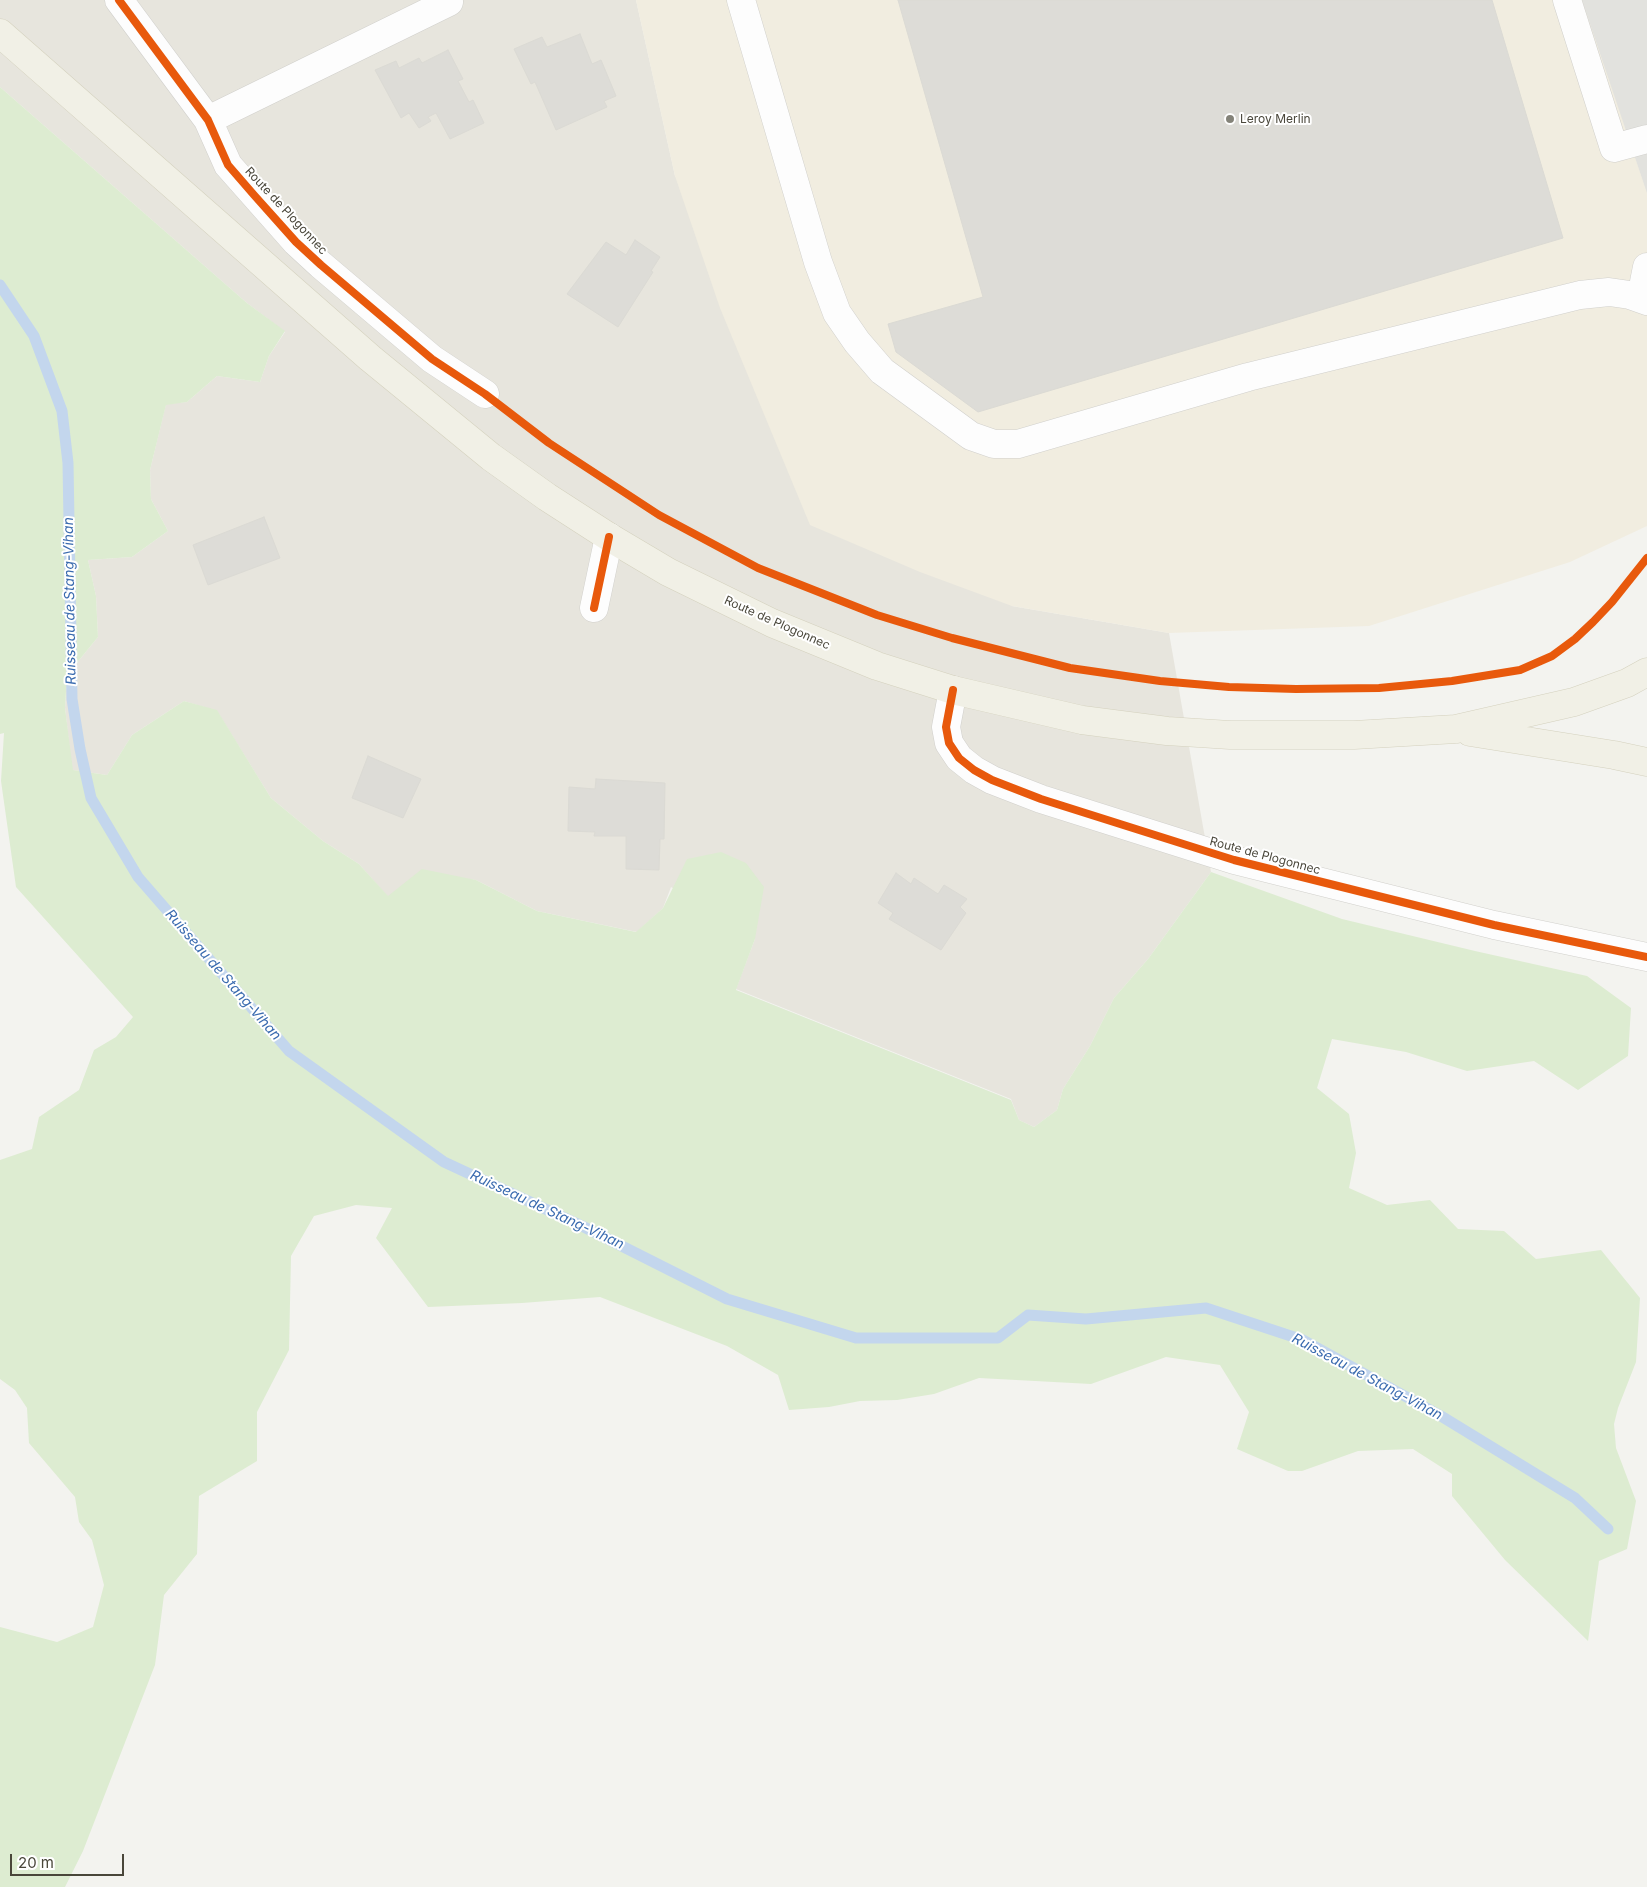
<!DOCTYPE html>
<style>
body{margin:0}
#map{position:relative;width:1647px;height:1887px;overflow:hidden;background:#f3f3ef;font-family:Inter,sans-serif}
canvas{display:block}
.scale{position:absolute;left:10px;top:1854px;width:114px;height:22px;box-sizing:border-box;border:2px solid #49463a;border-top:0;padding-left:6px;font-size:15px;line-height:18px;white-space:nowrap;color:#49463a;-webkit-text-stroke:4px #fff;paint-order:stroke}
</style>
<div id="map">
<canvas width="1647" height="1887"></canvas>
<div class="scale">20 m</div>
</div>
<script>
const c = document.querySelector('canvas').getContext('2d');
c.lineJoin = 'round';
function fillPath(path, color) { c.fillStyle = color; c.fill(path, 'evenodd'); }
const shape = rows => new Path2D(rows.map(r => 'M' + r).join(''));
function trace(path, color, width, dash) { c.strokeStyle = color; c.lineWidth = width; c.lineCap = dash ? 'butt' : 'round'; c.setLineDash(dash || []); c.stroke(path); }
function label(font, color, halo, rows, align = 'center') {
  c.font = font + ' Inter,sans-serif'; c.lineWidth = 4; c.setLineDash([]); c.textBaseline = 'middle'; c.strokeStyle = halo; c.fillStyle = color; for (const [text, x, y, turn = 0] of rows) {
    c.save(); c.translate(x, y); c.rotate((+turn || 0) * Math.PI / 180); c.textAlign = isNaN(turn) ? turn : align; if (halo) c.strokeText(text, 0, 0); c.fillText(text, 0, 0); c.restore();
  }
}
const residential = shape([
 [0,0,636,0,675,176,1012,606,1169,633,1211,872,1148,959,1114,998,1090,1046,1063,1089,1057,1110,1034,1127,1019,1120,1011,1099,736,989,755,939,671,887,663,908,637,932,537,911,476,880,465,879,388,897,359,864,323,841,271,798,217,711,184,701,132,735,107,775,72,770,65,708,67,675,98,637,96,596,88,560,132,557,168,531,151,499,150,470,166,404,187,402,217,376,260,382,269,356,285,332,247,303,0,87]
]);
const commercial = shape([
 [636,0,1647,0,1647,526,1570,562,1369,626,1169,633,1012,606,920,572,810,525,720,308,675,176]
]);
const green = shape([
 [0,87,247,303,285,331,269,356,260,382,217,376,187,402,166,405,150,470,151,499,168,531,132,557,88,560,96,596,98,637,67,675,65,708,73,770,107,775,132,735,184,701,217,710,271,798,323,841,359,864,388,896,422,869,476,880,537,911,636,932,663,908,687,859,721,852,746,863,764,887,755,939,736,990,1011,1100,1019,1120,1034,1127,1057,1110,1063,1089,1090,1046,1114,998,1148,959,1211,872,1342,919,1475,951,1587,976,1631,1008,1628,1056,1578,1090,1534,1061,1467,1071,1406,1052,1332,1039,1317,1088,1349,1114,1356,1153,1349,1188,1387,1205,1430,1200,1458,1229,1504,1231,1536,1259,1601,1250,1640,1298,1636,1362,1618,1408,1614,1424,1616,1448,1636,1501,1627,1549,1599,1561,1588,1641,1505,1560,1452,1496,1452,1474,1413,1449,1358,1451,1302,1471,1288,1471,1237,1449,1249,1412,1220,1365,1166,1357,1091,1384,979,1378,934,1394,897,1400,860,1401,829,1407,789,1410,778,1375,727,1346,600,1297,522,1303,428,1307,376,1238,392,1208,356,1205,314,1216,291,1256,289,1350,257,1412,257,1461,199,1496,197,1554,164,1595,155,1665,83,1851,65,1887,0,1887,0,1627,57,1642,93,1627,104,1585,92,1540,79,1522,75,1497,29,1443,27,1408,15,1390,0,1379,0,1160,32,1149,39,1117,79,1090,94,1050,116,1037,133,1017,16,887,1,781,4,733,0,734]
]);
const parking = shape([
 [1582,0,1647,0,1647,193]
]);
const stream = shape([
 [0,285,34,336,62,411,68,463,72,699,80,749,91,798,138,877,289,1051,444,1162,582,1226,727,1299,856,1338,998,1338,1028,1315,1086,1319,1206,1308,1303,1340,1441,1416,1575,1498,1608,1529]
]);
const building = shape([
 [898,0,1492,0,1563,238,978,412,896,352,888,324,983,297,898,0],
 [580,34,592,64,601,60,616,96,604,101,607,107,556,130,535,82,531,84,514,49,542,37,547,47,580,34],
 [448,50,463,79,458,81,469,102,473,100,484,123,450,139,436,113,428,117,431,121,419,128,409,113,401,118,375,70,396,61,399,68,419,58,422,63,448,50],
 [635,240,660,257,651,271,653,272,618,327,567,294,606,242,626,255,635,240],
 [264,517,280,558,208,585,193,545,264,517],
 [368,756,421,779,403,818,352,798,368,756],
 [596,779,665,783,664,839,660,839,659,870,626,869,626,836,594,836,595,832,568,831,569,787,595,789,596,779],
 [896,873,911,884,914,878,938,894,944,885,967,899,960,907,966,913,941,950,889,919,893,913,878,903,896,873]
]);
const minor = shape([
 [119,0,208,120,228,165,296,242,321,265,432,359,485,394],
 [741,0,818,262,837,313,857,342,882,371,971,436,994,444,1018,444,1248,377,1580,295,1609,292,1630,295,1647,301],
 [1567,0,1614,148,1647,139],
 [208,120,449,2],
 [1647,267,1644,282,1647,295],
 [594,608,609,537],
 [953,690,946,727,949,743,959,758,974,770,992,780,1041,799,1234,860,1494,925,1647,957]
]);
const major = shape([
 [0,33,370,358,491,457,547,497,609,537,668,572,772,623,877,666,953,690,1082,720,1167,731,1230,735,1354,735,1456,729,1574,702,1627,683,1647,672],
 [1470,732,1614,755,1647,762]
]);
const cycleway = shape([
 [119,0,208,120,228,165,254,195,296,242,321,265,432,359,485,394,549,443,659,515,758,568,877,615,952,638,1070,668,1160,681,1229,687,1296,689,1379,688,1452,681,1520,670,1552,656,1575,639,1593,622,1612,602,1647,558],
 [594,608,609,537],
 [953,690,946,727,949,743,959,758,974,770,992,780,1041,799,1234,860,1494,925,1647,957]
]);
const markers = [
 [1230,119,5,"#848379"]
];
const poiNames = [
 ["Leroy Merlin",1240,119]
];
const streetNames = [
 ["Route de Plogonnec",286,211,47],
 ["Route de Plogonnec",777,623,24],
 ["Route de Plogonnec",1265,856,15]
];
const waterNames = [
 ["Ruisseau de Stang-Vihan",70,601,-91],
 ["Ruisseau de Stang-Vihan",223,975,49],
 ["Ruisseau de Stang-Vihan",547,1210,25],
 ["Ruisseau de Stang-Vihan",1367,1377,28]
];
fillPath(residential, '#e7e5dd');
fillPath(commercial, '#f1ede0');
fillPath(green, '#ddecd1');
fillPath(parking, '#e2e2de');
trace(stream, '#c3d6ed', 11);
fillPath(building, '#dddcd7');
trace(building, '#dbdad4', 1);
trace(minor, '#d1d0cc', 29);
trace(major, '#d4d1be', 29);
trace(minor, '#fdfdfd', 28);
trace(major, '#f1f0e6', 28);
trace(cycleway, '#e8590c', 8);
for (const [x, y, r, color] of markers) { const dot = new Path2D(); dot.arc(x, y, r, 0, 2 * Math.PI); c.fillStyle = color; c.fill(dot); trace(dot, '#fff', 2); }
label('12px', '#49463a', '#fff', poiNames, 'left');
label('12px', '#49463a', '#fff', streetNames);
label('italic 14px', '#3a6baf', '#fff', waterNames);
</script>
